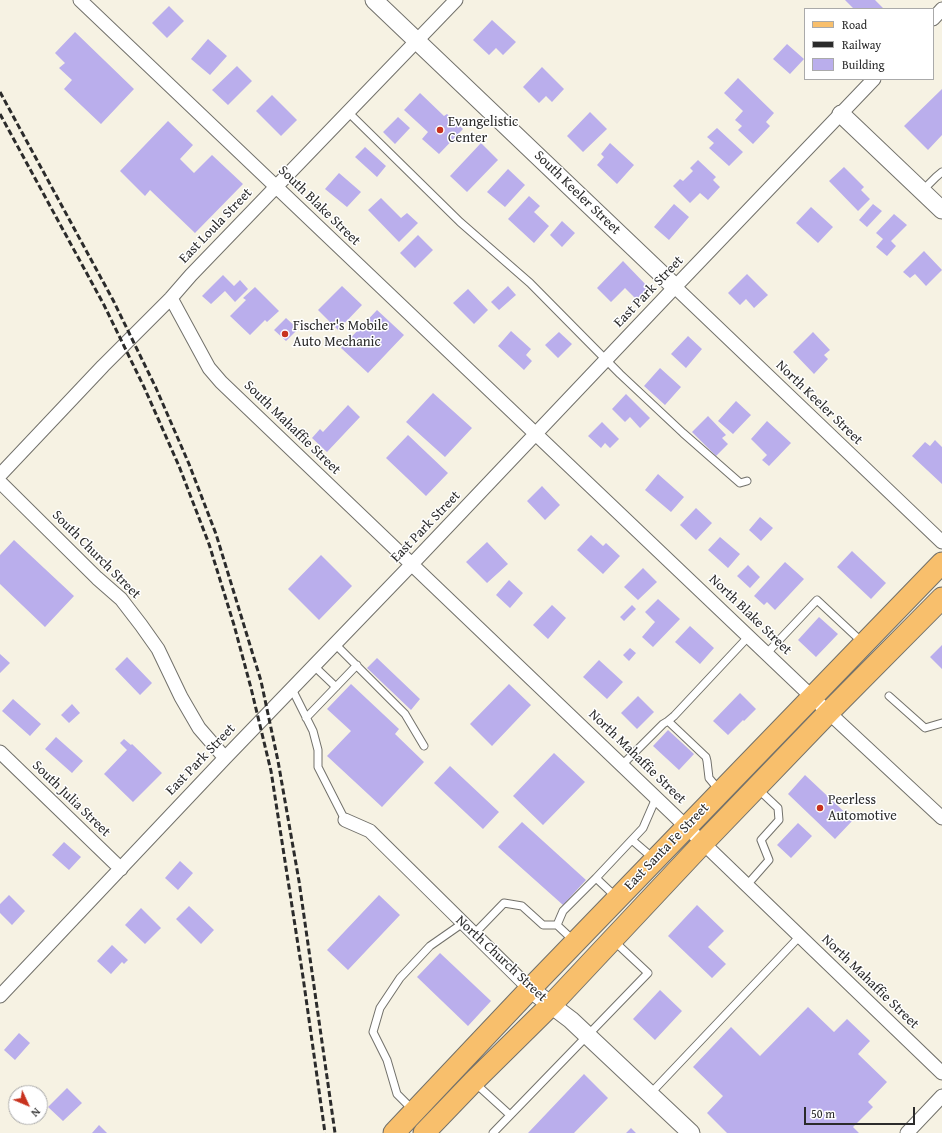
<!DOCTYPE html>
<style>
body{margin:0}
#map{position:relative;width:942px;height:1133px;overflow:hidden;background:#f6f2e3;font-family:"Gentium Book Plus",serif}
canvas{display:block}
.legend{position:absolute;left:804px;top:8px;width:130px;height:72px;box-sizing:border-box;background:#fff;border:1px solid #aaa;margin:0;padding:5px 7px;list-style:none;font-size:12px;color:#2b2b2b}
.legend li{display:flex;align-items:center;gap:8px;height:20px}
.legend b{width:20px;border:1px solid #aaa}
.north{position:absolute;left:8px;top:1085px;width:40px;height:40px;box-sizing:border-box;background:#fff;border:1px solid #aaa;border-radius:50%;rotate:134deg;font-size:11px;font-weight:700;line-height:16px;text-align:center;color:#2b2b2b}
.north::after{content:'';display:block;margin:auto;width:14px;height:18px;background:#c8321e;clip-path:polygon(50% 0,100% 100%,50% 72%,0 100%)}
.scale{position:absolute;left:804px;top:1107px;width:111px;height:18px;box-sizing:border-box;border:2px solid #2b2b2b;border-top:0;padding-left:5px;font-size:12px;line-height:14px;white-space:nowrap;color:#2b2b2b;-webkit-text-stroke:3px #fff;paint-order:stroke}
</style>
<div id="map">
<canvas width="942" height="1133"></canvas>
<ul class="legend">
<li><b style="height:5px;background:#f8bf6c"></b>Road</li>
<li><b style="height:5px;background:#2b2b2b"></b>Railway</li>
<li><b style="height:11px;background:#baaeec"></b>Building</li>
</ul>
<div class="north">N</div>
<div class="scale">50 m</div>
</div>
<script>
const c = document.querySelector('canvas').getContext('2d');
c.lineJoin = 'round';
function fillPath(path, color) { c.fillStyle = color; c.fill(path, 'evenodd'); }
const shape = rows => new Path2D(rows.map(r => 'M' + r).join(''));
function trace(path, color, width, dash) { c.strokeStyle = color; c.lineWidth = width; c.lineCap = dash ? 'butt' : 'round'; c.setLineDash(dash || []); c.stroke(path); }
function label(font, color, halo, rows, align = 'center') {
  c.font = font + ' "Gentium Book Plus",serif'; c.lineWidth = 3; c.setLineDash([]); c.textBaseline = 'middle'; c.strokeStyle = halo; c.fillStyle = color; for (const [text, x, y, turn = 0] of rows) {
    c.save(); c.translate(x, y); c.rotate((+turn || 0) * Math.PI / 180); c.textAlign = isNaN(turn) ? turn : align; if (halo) c.strokeText(text, 0, 0); c.fillText(text, 0, 0); c.restore();
  }
}
const building = shape([
 [845,0,875,0,884,9,854,9],
 [169,6,184,21,167,38,152,23],
 [492,20,516,42,503,55,496,48,489,55,473,40],
 [75,32,134,89,101,124,64,89,72,80,59,68,65,63,55,53],
 [208,39,227,56,210,75,191,59],
 [787,44,804,59,790,74,773,59],
 [237,66,252,81,228,105,212,90],
 [542,67,564,89,552,102,546,96,539,103,523,87],
 [738,78,774,113,766,122,770,126,753,144,738,130,742,126,735,120,743,111,724,93],
 [942,89,942,135,928,150,904,126],
 [420,93,444,116,447,114,463,129,439,154,422,139,428,132,404,110],
 [272,95,297,120,281,136,256,111],
 [590,112,607,129,583,152,567,136],
 [398,117,410,128,395,144,383,132],
 [168,121,193,145,180,159,194,173,212,155,243,184,195,233,150,190,145,196,120,171],
 [717,128,743,152,729,166,709,148,714,143,707,137],
 [481,143,498,160,467,192,450,176],
 [610,143,634,165,617,184,597,165,604,157,601,154],
 [365,147,386,166,377,177,355,157],
 [698,160,716,177,713,180,720,187,708,200,700,193,690,203,673,186,680,179,683,181,693,171,690,168],
 [844,167,864,187,861,190,870,199,858,211,829,181],
 [508,169,525,185,505,207,487,192],
 [339,173,361,192,347,207,325,189],
 [529,196,540,206,534,212,549,226,534,243,508,219],
 [381,198,401,218,407,213,418,223,399,242,368,210],
 [674,204,689,217,669,240,654,227],
 [873,204,882,211,867,227,859,220],
 [811,207,833,227,818,243,796,223],
 [894,214,907,225,891,241,896,246,887,256,876,247,883,239,876,233],
 [562,221,575,233,562,247,550,235],
 [418,235,433,250,415,268,400,253],
 [924,251,942,270,926,286,915,274,910,278,903,272],
 [623,261,650,289,638,301,625,288,611,302,597,288],
 [747,274,768,295,754,308,746,299,740,305,728,293],
 [223,275,234,286,240,280,248,289,235,302,225,291,211,304,202,296],
 [342,286,362,305,338,330,318,310],
 [508,286,516,295,499,310,491,302],
 [255,287,279,311,267,322,265,320,250,335,230,316,246,300,243,298],
 [468,289,488,310,474,324,453,303],
 [377,310,404,335,368,373,341,348],
 [286,318,298,329,286,341,274,330],
 [511,331,531,349,526,355,532,361,524,370,498,346],
 [559,332,572,344,558,358,545,345],
 [813,332,830,350,824,355,828,359,814,374,793,352],
 [688,336,702,349,686,368,671,354],
 [660,368,681,387,665,405,644,386],
 [433,393,472,428,445,457,406,422],
 [626,394,650,418,640,428,630,417,625,422,612,409],
 [736,401,751,415,733,434,718,421],
 [348,405,360,417,327,452,312,438,320,429,323,432],
 [708,416,726,435,722,438,728,444,716,456,692,432],
 [767,421,791,443,769,466,762,460,767,455,751,439],
 [602,422,619,439,610,448,605,443,601,448,588,436],
 [408,435,448,473,426,496,386,458],
 [935,440,942,447,942,484,912,456,925,442,930,446],
 [658,474,684,497,671,512,645,490],
 [542,486,560,505,545,520,527,501],
 [696,508,712,523,696,540,680,525],
 [760,517,773,528,761,541,749,530],
 [591,535,603,546,606,543,620,556,603,574,577,550],
 [720,537,740,554,728,568,708,550],
 [14,540,74,596,45,627,0,584,0,555],
 [487,542,508,564,487,583,466,562],
 [852,551,886,583,871,599,837,567],
 [321,555,352,586,319,620,288,589],
 [785,562,804,579,775,610,767,602,764,605,754,596],
 [748,565,760,577,750,588,737,576],
 [643,568,657,582,638,600,624,587],
 [509,580,523,593,510,608,496,595],
 [658,599,680,619,653,647,642,637,655,622,645,612],
 [552,605,566,618,548,639,533,625],
 [632,605,636,609,624,621,620,617],
 [819,617,838,634,816,657,798,640],
 [690,626,714,648,700,664,675,642],
 [942,645,942,669,930,657],
 [630,648,636,653,629,661,623,655],
 [0,654,10,663,0,673],
 [127,657,152,683,140,695,115,669],
 [377,658,420,699,411,710,367,668],
 [599,660,623,682,607,699,583,677],
 [351,684,399,729,395,734,424,762,382,807,327,756,351,731,327,709],
 [509,684,531,705,492,746,470,724],
 [740,693,756,709,744,721,743,720,728,735,713,721],
 [638,696,654,712,637,729,621,713],
 [13,699,41,724,30,736,2,711],
 [72,704,80,713,69,723,61,715],
 [668,730,694,754,679,770,653,746],
 [56,737,83,761,72,773,45,749],
 [124,739,131,745,132,744,162,773,133,802,104,774,127,750,120,743],
 [554,753,585,782,543,825,513,796],
 [450,766,499,812,483,829,434,783],
 [805,775,853,820,835,839,788,794],
 [522,822,586,880,563,905,498,847],
 [798,823,812,836,791,858,777,845],
 [64,842,81,857,69,870,52,855],
 [180,861,193,873,178,890,165,878],
 [9,895,25,911,12,925,0,913,0,904],
 [379,895,400,915,348,970,327,950],
 [697,905,724,931,708,947,726,964,712,978,668,936],
 [189,906,214,930,201,944,176,919],
 [141,908,161,928,145,944,125,925],
 [112,945,128,960,124,964,122,962,111,974,97,961],
 [440,953,491,1001,468,1026,417,977],
 [660,990,682,1011,655,1040,633,1019],
 [808,1007,834,1032,847,1019,870,1041,858,1054,887,1082,868,1102,873,1107,853,1127,859,1133,727,1133,707,1113,723,1096,693,1067,731,1027,760,1056],
 [19,1033,30,1043,15,1060,4,1050],
 [584,1074,608,1098,574,1133,528,1133],
 [67,1088,82,1103,63,1121,48,1107],
 [99,1125,107,1133,92,1133],
 [631,1128,636,1133,626,1133]
]);
const service = shape([
 [348,112,460,222,530,283,620,374,683,433,740,483,747,481],
 [922,191,936,177,942,172],
 [335,644,405,714,424,746],
 [767,653,817,600,862,642],
 [314,666,336,687],
 [292,689,313,731,318,750,318,767,345,820],
 [889,696,925,728,942,723],
 [306,718,357,665],
 [668,721,674,716,749,636],
 [622,765,663,724,668,721,706,757,707,761,709,778,719,790],
 [632,840,654,859],
 [596,878,643,828,656,798],
 [747,885,769,860,761,840,779,820,778,808,758,789],
 [557,925,563,911,596,878,616,897],
 [474,934,504,903,522,906,543,925,557,925,575,942],
 [475,1083,510,1115],
 [650,1094,800,936],
 [413,1110,397,1094,387,1060,373,1032,380,1008,400,978,430,946,463,923],
 [493,1133,648,973,614,941]
]);
const minor = shape([
 [80,0,812,697,942,818],
 [933,19,942,9],
 [675,287,942,542],
 [171,298,209,368,221,382,676,817,942,1073],
 [0,475,103,366,171,298,191,275,456,0],
 [0,482,97,578,121,599,141,625,158,649,181,697,199,728,225,758],
 [0,752,121,869],
 [345,820,370,831,530,989],
 [0,996,225,758,412,564,675,287,874,79],
 [907,1133,942,1096]
]);
const tertiary = shape([
 [374,0,675,287],
 [841,114,942,210],
 [530,989,571,1020,691,1133]
]);
const primary = shape([
 [394,1133,530,989,942,563],
 [424,1133,473,1082,551,1005,703,843,829,712,942,598]
]);
const rail = shape([
 [0,92,113,300,156,388,189,464,216,534,261,681,278,761,299,881,335,1133],
 [0,114,104,305,144,387,179,466,209,544,234,625,251,688,271,771,303,977,325,1133]
]);
const markers = [
 [440,130,4,"#c8321e"],
 [285,334,4,"#c8321e"],
 [820,808,4,"#c8321e"]
];
const poiNames = [
 ["Evangelistic",448,122],
 ["Center",448,138],
 ["Fischer's Mobile",293,326],
 ["Auto Mechanic",293,342],
 ["Peerless",828,800],
 ["Automotive",828,816]
];
const streetNames = [
 ["South Keeler Street",577,193,44],
 ["South Blake Street",319,206,44],
 ["East Loula Street",216,226,-46],
 ["East Park Street",649,292,-46],
 ["North Keeler Street",819,403,44],
 ["South Mahaffie Street",292,428,44],
 ["East Park Street",426,527,-46],
 ["South Church Street",96,555,45],
 ["North Blake Street",750,615,44],
 ["North Mahaffie Street",637,757,44],
 ["East Park Street",201,760,-46],
 ["South Julia Street",71,799,44],
 ["East Santa Fe Street",667,847,-46],
 ["North Church Street",501,959,43],
 ["North Mahaffie Street",870,982,44]
];
fillPath(building, '#baaeec');
trace(service, '#72716b', 9);
trace(minor, '#72716b', 15);
trace(tertiary, '#72716b', 19);
trace(primary, '#72716b', 23);
trace(service, '#fff', 7);
trace(minor, '#fff', 13);
trace(tertiary, '#fff', 17);
trace(primary, '#f8bf6c', 21);
trace(rail, '#2b2b2b', 3, [6, 3]);
for (const [x, y, r, color] of markers) { const dot = new Path2D(); dot.arc(x, y, r, 0, 2 * Math.PI); c.fillStyle = color; c.fill(dot); trace(dot, '#fff', 1.5); }
label('14px', '#2b2b2b', '#fff', poiNames, 'left');
label('14px', '#2b2b2b', '#fff', streetNames);
</script>
